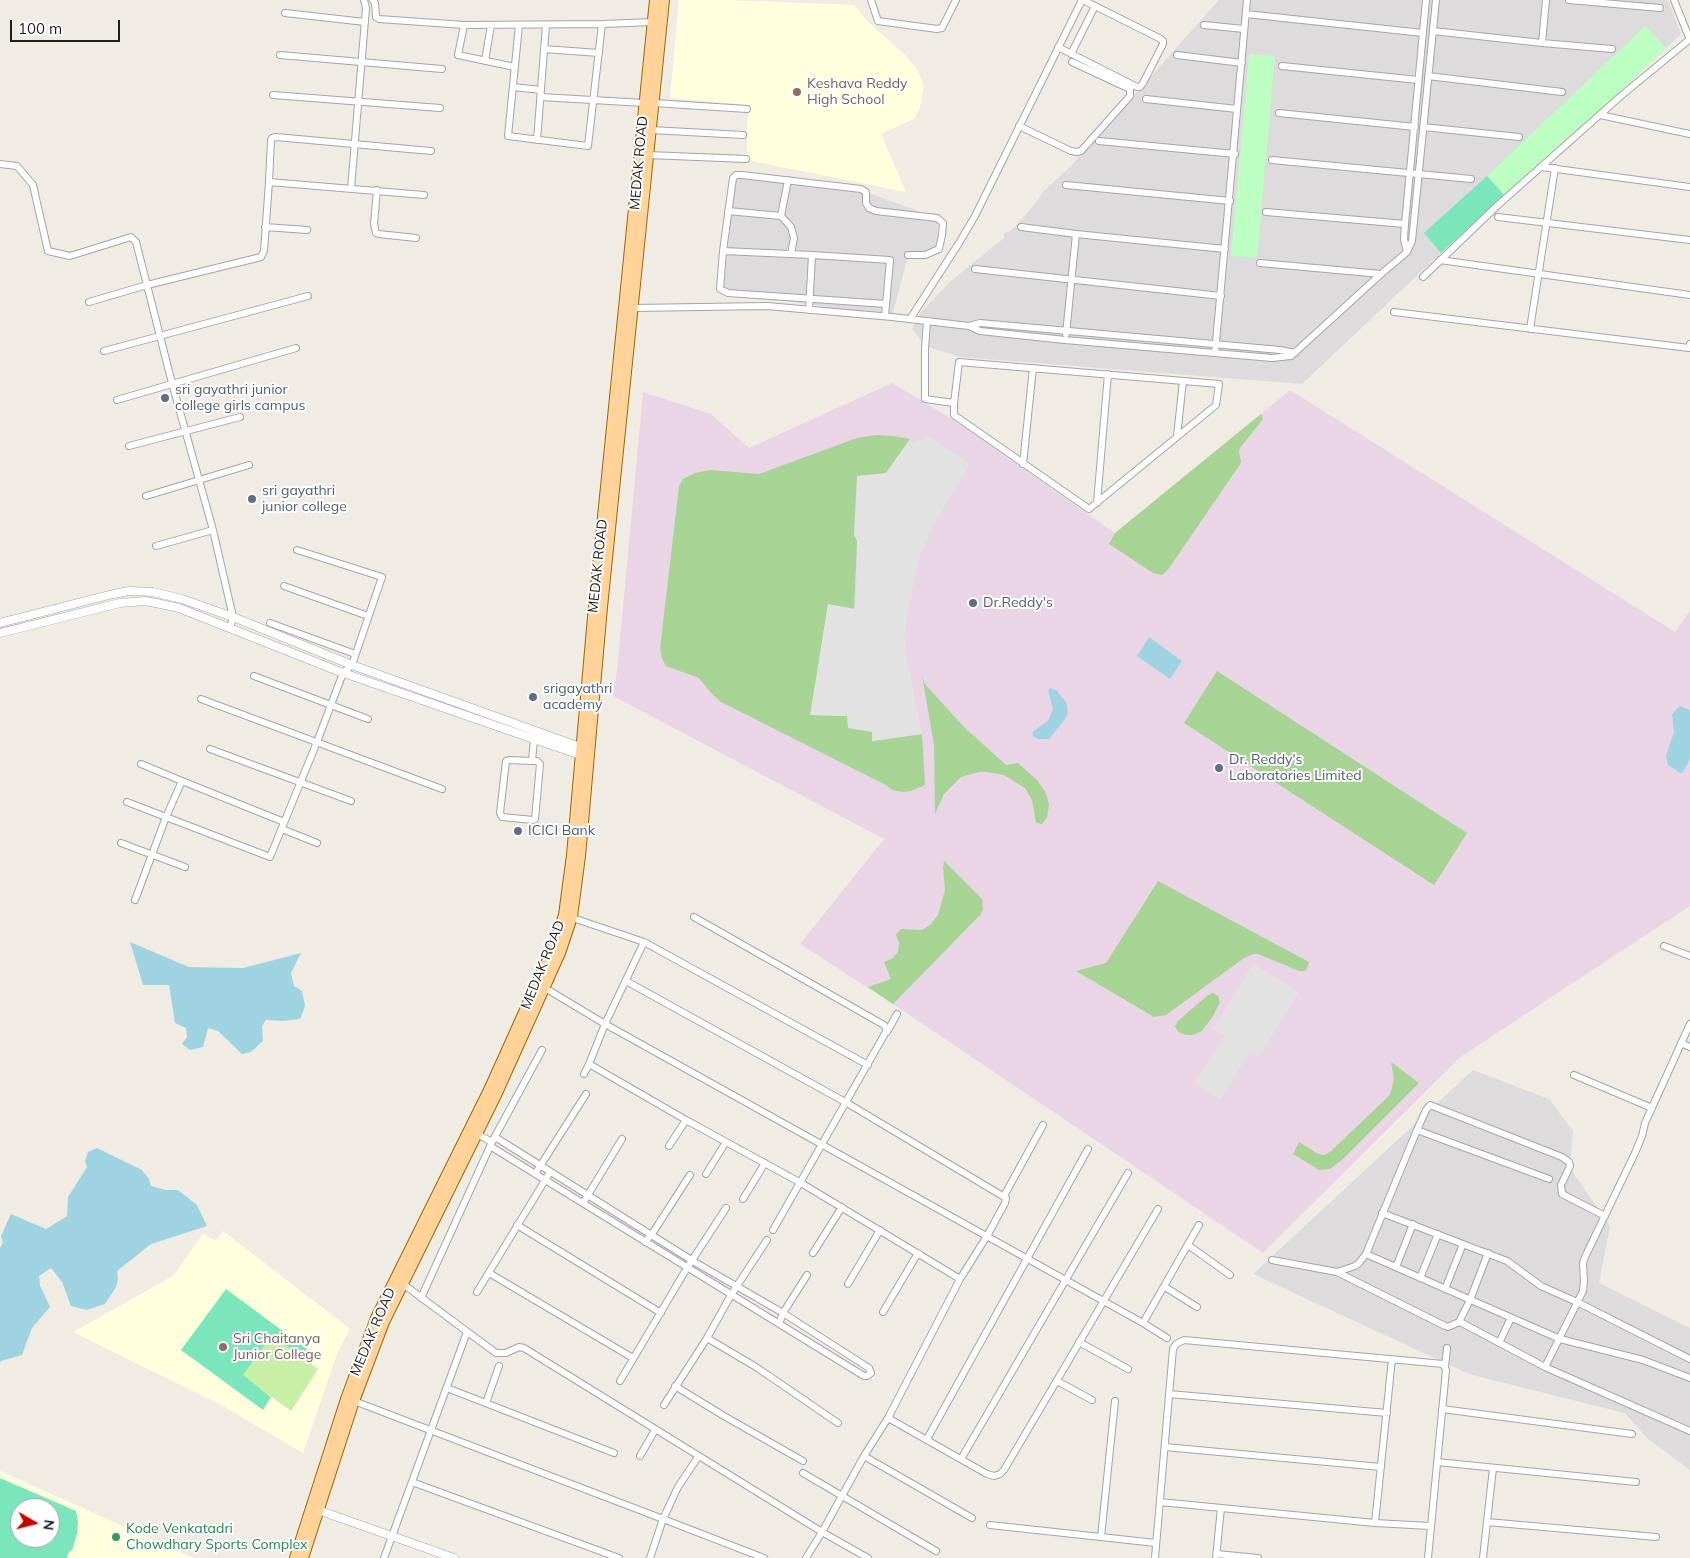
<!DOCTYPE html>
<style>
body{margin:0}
#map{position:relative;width:1690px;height:1558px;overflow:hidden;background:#f0ece4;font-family:Mulish,sans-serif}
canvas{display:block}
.north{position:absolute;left:10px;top:1498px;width:50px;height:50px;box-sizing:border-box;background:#fff;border:1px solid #a5a5a5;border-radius:50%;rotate:98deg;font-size:14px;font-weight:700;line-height:20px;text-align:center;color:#1e1e1e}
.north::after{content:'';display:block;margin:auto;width:18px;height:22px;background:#cd0000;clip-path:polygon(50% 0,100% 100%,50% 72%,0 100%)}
.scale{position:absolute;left:10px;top:20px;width:110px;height:22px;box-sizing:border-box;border:2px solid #1e1e1e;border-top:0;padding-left:6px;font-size:15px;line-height:18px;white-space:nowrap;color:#1e1e1e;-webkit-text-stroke:4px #fff;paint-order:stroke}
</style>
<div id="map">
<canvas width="1690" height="1558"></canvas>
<div class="north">N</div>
<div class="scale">100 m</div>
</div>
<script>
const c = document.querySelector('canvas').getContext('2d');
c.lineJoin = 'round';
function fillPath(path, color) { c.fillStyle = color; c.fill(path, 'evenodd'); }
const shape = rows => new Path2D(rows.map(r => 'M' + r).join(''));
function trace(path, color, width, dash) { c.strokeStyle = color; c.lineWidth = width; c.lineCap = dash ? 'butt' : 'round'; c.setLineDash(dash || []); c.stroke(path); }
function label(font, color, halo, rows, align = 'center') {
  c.font = font + ' Mulish,sans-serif'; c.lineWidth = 4; c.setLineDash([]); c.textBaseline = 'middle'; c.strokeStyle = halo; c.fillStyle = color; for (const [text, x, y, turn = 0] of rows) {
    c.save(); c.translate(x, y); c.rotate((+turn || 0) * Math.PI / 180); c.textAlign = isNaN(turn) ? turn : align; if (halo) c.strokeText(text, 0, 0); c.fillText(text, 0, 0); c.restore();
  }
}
const residential = shape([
 [1219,0,1668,0,1681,34,1593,117,1441,253,1302,384,960,357,925,346,912,329,920,313,952,280,1004,238,1004,233,1011,231,1030,210,1044,191,1069,168],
 [736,175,866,192,937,218,939,249,908,255,892,317,723,291],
 [1473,1070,1549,1099,1573,1131,1570,1168,1610,1226,1599,1283,1690,1328,1690,1470,1648,1439,1625,1413,1469,1374,1253,1274]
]);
const industrial = shape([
 [892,383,957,422,1115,533,1290,390,1675,632,1690,611,1690,906,1459,1058,1263,1253,893,1004,800,944,884,839,613,696,617,672,643,392,711,414,749,448]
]);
const education = shape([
 [679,0,727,0,854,5,866,20,906,56,916,68,924,86,920,107,914,119,881,134,906,192,747,160,747,122,751,105,670,98],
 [223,1231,350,1329,337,1354,303,1453,223,1406,73,1332,173,1276,203,1234,216,1241],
 [0,1471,194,1558,0,1558],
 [20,1508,50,1508,50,1538,20,1538]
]);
const grass = shape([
 [272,1335,318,1369,291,1411,242,1375]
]);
const forest = shape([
 [1261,414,1263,419,1240,448,1239,452,1241,462,1239,466,1167,571,1162,575,1153,573,1109,544,1115,533],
 [876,435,894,436,910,439,886,473,857,541,854,610,828,604,811,715,847,716,872,732,872,741,922,734,925,785,911,791,902,792,892,790,886,785,721,702,711,693,699,678,666,666,662,658,660,649,679,486,683,479,695,473,710,470,759,474,857,438],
 [1217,671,1467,833,1434,885,1184,723],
 [922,675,925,684,963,726,1006,765,1018,763,1037,780,1046,793,1049,805,1047,817,1042,824,1036,823,1032,800,1025,788,1004,775,987,772,979,772,961,777,944,794,935,814,934,745],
 [944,861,982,899,983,910,980,915,893,1004,868,987,891,979,884,962,893,958,898,952,899,943,896,934,901,929,922,930,930,925,938,915,945,890,943,868],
 [1158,881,1309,962,1307,969,1304,971,1299,971,1258,954,1253,954,1244,958,1166,1015,1154,1017,1076,971,1106,963],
 [1213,993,1218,996,1220,1002,1213,1016,1202,1031,1193,1035,1186,1035,1178,1032,1175,1026,1178,1021,1208,995],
 [1391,1062,1419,1083,1343,1159,1330,1169,1319,1170,1293,1154,1299,1142,1318,1154,1325,1155,1331,1151,1390,1095,1394,1079]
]);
const park = shape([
 [1645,26,1666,48,1593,117,1504,195,1487,176],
 [1249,54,1275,56,1257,258,1231,256]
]);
const pitch = shape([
 [1487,176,1504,195,1441,253,1424,233],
 [226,1289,307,1349,301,1357,272,1335,243,1375,271,1397,263,1410,181,1350],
 [0,1478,76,1511,78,1522,77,1533,73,1548,68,1554,67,1558,0,1558],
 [20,1508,50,1508,50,1538,20,1538]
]);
const parking = shape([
 [928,436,970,464,932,527,920,556,911,595,905,630,906,653,922,734,872,741,872,732,848,728,847,716,810,715,828,604,855,609,857,573,857,541,854,535,857,476,886,473,910,439,914,443],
 [1253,964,1299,992,1259,1057,1250,1052,1220,1100,1194,1084,1224,1036,1213,1029]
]);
const water = shape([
 [1149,637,1182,661,1170,679,1137,656],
 [1050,688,1056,690,1066,702,1068,712,1066,718,1049,739,1038,739,1033,736,1032,732,1048,721,1053,709,1048,690],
 [1680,706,1690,710,1690,759,1683,772,1680,773,1668,765,1666,756,1674,732,1672,714],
 [130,942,189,967,243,968,301,953,291,973,294,986,302,991,305,1006,300,1019,283,1021,266,1020,262,1026,263,1041,251,1052,242,1054,218,1031,208,1028,203,1047,190,1050,182,1044,187,1037,186,1028,175,1023,169,985,143,985],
 [97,1148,142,1170,149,1179,151,1186,166,1190,178,1190,197,1205,207,1226,151,1244,117,1271,118,1279,116,1287,105,1304,87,1310,71,1306,62,1282,51,1268,39,1276,40,1285,50,1307,32,1328,22,1355,1,1361,0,1363,0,1248,3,1242,1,1236,11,1214,46,1229,67,1216,68,1197,87,1167,85,1161,88,1152]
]);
const minor = shape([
 [373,0,375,3,376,17,379,19,464,25,602,24,654,22],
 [871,0,878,21,937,29,942,28,956,0],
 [1569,0,1660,8],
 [1674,0,1690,40],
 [285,13,365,22],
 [1246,14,1423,33],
 [464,25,458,55,515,67],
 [519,25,508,136,588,146,602,24],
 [1204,25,1244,29],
 [1433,31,1542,43,1612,49],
 [1542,43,1546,0],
 [1058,47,1137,87,1140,87,1143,83,1163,44,1163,41,1161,39,1083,0],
 [544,49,599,53],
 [1071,54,1095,6],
 [280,55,442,69],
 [1177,55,1242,63],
 [485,61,491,25],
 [1282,66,1418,80],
 [1428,76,1562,92],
 [513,87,541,90],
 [273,95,440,108],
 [541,97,644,103],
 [1146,99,1237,109],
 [654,103,747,109],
 [1279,113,1415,127],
 [1600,115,1690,134],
 [1019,126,1071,151,1077,152,1081,151,1130,96,1130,89,1072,62],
 [1423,127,1519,137],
 [651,130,743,135],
 [537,140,546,25],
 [1099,141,1235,154],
 [648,155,746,159],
 [1272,160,1471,179],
 [0,164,17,166,33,185,48,251,70,256,131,237,136,242,172,383,213,530,233,617,230,628],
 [1542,167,1690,187],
 [788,180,781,216,791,227,794,238,791,254],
 [269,182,271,140,272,138,276,137,431,151],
 [1066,185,1230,201],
 [351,189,366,8,364,0],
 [377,190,374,224,376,233,379,234,416,238],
 [728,211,781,216],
 [1266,212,1405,224],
 [1498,217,1690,240],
 [265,227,307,230],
 [1021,227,1076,234,1066,334],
 [1076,234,1225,249],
 [723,251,733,178,736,175,742,175,861,189,866,192,866,203,869,208,876,211,937,218,943,223,942,235,939,249,925,255,908,255],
 [1407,252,1404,239,1405,224,1426,0],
 [812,255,723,251,720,289,728,293,886,304],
 [1440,260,1690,295],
 [1260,263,1381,274],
 [975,269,1221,296],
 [1423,277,1498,205,1622,95,1690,39],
 [89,302,147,285,261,257,264,251,269,182,424,195],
 [633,308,767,306,892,317,969,326,980,331,1065,340,1272,358,1291,356,1381,274,1407,252,1412,241,1436,0],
 [809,310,812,255,890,260,885,316],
 [1394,312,1689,348,1690,344],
 [910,319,959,243,975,216,1082,0],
 [927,321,925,349,925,399,954,403,959,362,1219,384,1216,405,1089,509,954,415,954,403],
 [969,326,980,323,1280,350,1295,353],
 [1530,329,1555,168],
 [104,351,308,296],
 [1215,353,1247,0],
 [117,400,296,348],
 [1177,436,1183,381],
 [129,446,240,417],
 [1023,464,1033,368],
 [146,496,249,465],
 [1097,503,1108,374],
 [156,546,213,530],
 [284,586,368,616],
 [270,623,355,654],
 [254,676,368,719],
 [201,699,442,789],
 [210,749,351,801],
 [532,761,509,760,506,761,500,813,502,817,533,820,535,819,540,764,537,761,532,761,534,740],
 [141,764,182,781],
 [127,802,270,857,317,742,343,673,352,665,382,577,297,550],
 [282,829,317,843],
 [121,843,185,867],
 [135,900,166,817,182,781,284,822],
 [570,917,644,942,868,1065],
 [694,917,884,1025,887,1030,773,1230],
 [644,942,605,1024,589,1064,686,1120,801,1183,960,1279],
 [1664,946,1690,956],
 [545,988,605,1024,1143,1323,1199,1225],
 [887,1032,897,1014],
 [1681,1043,1690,1047],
 [584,1074,589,1064],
 [1574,1075,1652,1108],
 [1417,1130,1549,1179],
 [477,1134,492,1142],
 [490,1146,864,1376,867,1376,871,1373,869,1368,783,1313,693,1261,495,1137],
 [669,1146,686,1120],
 [535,1174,586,1094],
 [706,1174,726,1142],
 [1004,1196,1043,1125],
 [743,1199,765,1163],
 [583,1203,622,1139],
 [1382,1213,1507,1261,1541,1286,1577,1302,1690,1359],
 [517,1225,661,1313],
 [645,1242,652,1234,690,1175],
 [1188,1245,1230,1275],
 [813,1253,842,1207],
 [1366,1254,1560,1339,1643,1360,1690,1378],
 [1272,1260,1337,1272,1355,1266,1359,1263,1366,1254,1417,1130,1426,1110,1430,1105,1562,1157,1569,1162,1570,1166,1561,1185,1562,1194,1605,1216],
 [1396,1267,1413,1224],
 [1337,1272,1445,1326,1448,1327,1459,1322,1462,1323,1545,1367,1690,1431],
 [489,1273,633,1358],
 [1420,1278,1438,1234],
 [403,1284,496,1353,506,1353,519,1347,524,1348,822,1532,864,1456,888,1418,960,1279,987,1236,1005,1203,1006,1198,847,1103,626,981],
 [848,1284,880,1230],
 [1165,1287,1197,1307],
 [1445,1289,1463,1244],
 [477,1292,550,1172],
 [421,1298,492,1142,542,1050],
 [883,1312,918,1253],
 [1459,1322,1470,1300,1488,1253],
 [1143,1323,1167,1338],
 [779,1324,783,1313,807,1275],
 [707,1338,756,1367,838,1423],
 [1079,1342,1128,1369],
 [1499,1343,1511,1318],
 [1445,1367,1447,1348],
 [1545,1367,1583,1291,1584,1281,1583,1263,1585,1257,1635,1153,1642,1136,1645,1123,1690,1024],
 [620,1381,687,1268,726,1208],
 [1057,1381,1092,1400],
 [675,1386,724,1416,803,1461],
 [447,1388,614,1453],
 [1169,1394,1387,1413],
 [354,1401,663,1519,650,1558],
 [486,1403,499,1366],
 [664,1405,707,1338,731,1295,767,1240],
 [1442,1409,1632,1434],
 [888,1418,987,1474,994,1476,1000,1474,1004,1470,1158,1209],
 [927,1439,1088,1149],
 [1165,1447,1381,1467],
 [640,1456,655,1430],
 [864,1456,972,1518],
 [698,1457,678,1487,663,1519,764,1558],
 [961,1459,1128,1173],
 [1437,1462,1636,1482],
 [803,1473,936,1551],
 [412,1482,619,1558],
 [1160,1502,1375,1523,1430,1526],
 [1487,1522,1656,1537],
 [1375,1523,1392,1359],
 [990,1525,1156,1543],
 [1101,1537,1115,1401],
 [1217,1554,1258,1558],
 [384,1558,467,1332],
 [806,1558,822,1532,868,1558],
 [1155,1558,1173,1349,1176,1344,1184,1340,1443,1364,1446,1370,1428,1558],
 [1216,1558,1221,1508],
 [1483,1558,1493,1468]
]);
const tertiary = shape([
 [0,623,113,594,129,591,153,592,182,599,233,617,352,665,580,747],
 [0,633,120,603,145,601,156,603,179,608,338,671,580,755],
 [318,1510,454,1558]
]);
const primary = shape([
 [295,1558,346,1399,376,1318,489,1090,552,950,564,915,572,855,594,606,655,0],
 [303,1558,354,1401,384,1322,497,1093,560,953,572,917,580,856,602,607,664,0]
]);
const markers = [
 [797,92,5,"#8d6e63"],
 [165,398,5,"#5c6f8a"],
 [252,499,5,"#5c6f8a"],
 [973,603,5,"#5c6f8a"],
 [533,697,5,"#5c6f8a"],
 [1219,768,5,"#5c6f8a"],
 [518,831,5,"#5c6f8a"],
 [223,1347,5,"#8d6e63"],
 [116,1537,5,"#2e9e5b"]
];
const educationNames = [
 ["Keshava Reddy",807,84],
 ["High School",807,100],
 ["Sri Chaitanya",233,1339],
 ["Junior College",233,1355]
];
const streetNames = [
 ["MEDAK ROAD",639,163,-85],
 ["MEDAK ROAD",598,566,-84],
 ["MEDAK ROAD",543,965,-68],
 ["MEDAK ROAD",373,1332,-67]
];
const serviceNames = [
 ["sri gayathri junior",175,390],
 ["college girls campus",175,406],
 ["sri gayathri",262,491],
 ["junior college",262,507],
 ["Dr.Reddy's",983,603],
 ["srigayathri",543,689],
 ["academy",543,705],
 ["Dr. Reddy's",1229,760],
 ["Laboratories Limited",1229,776],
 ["ICICI Bank",528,831]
];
const leisureNames = [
 ["Kode Venkatadri",126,1529],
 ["Chowdhary Sports Complex",126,1545]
];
fillPath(residential, '#dddbdb');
fillPath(industrial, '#ead5e6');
fillPath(education, '#ffffde');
fillPath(grass, '#c9eea5');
fillPath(forest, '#a7d395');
fillPath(park, '#bdfec2');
fillPath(pitch, '#7be6bc');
fillPath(parking, '#e2e2e2');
fillPath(water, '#a0d3e1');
trace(minor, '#a5a5a5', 8);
trace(tertiary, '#a5a5a5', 9);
trace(primary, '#960', 12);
trace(minor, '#fff', 6);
trace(tertiary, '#fff', 8);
trace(primary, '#ffd39a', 10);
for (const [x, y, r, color] of markers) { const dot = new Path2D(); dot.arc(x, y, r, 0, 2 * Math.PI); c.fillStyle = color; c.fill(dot); trace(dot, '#fff', 2); }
label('14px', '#785e54', '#fff', educationNames, 'left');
label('14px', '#1e1e1e', '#fff', streetNames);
label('14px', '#4e5e75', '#fff', serviceNames, 'left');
label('14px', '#27864d', '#fff', leisureNames, 'left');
</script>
